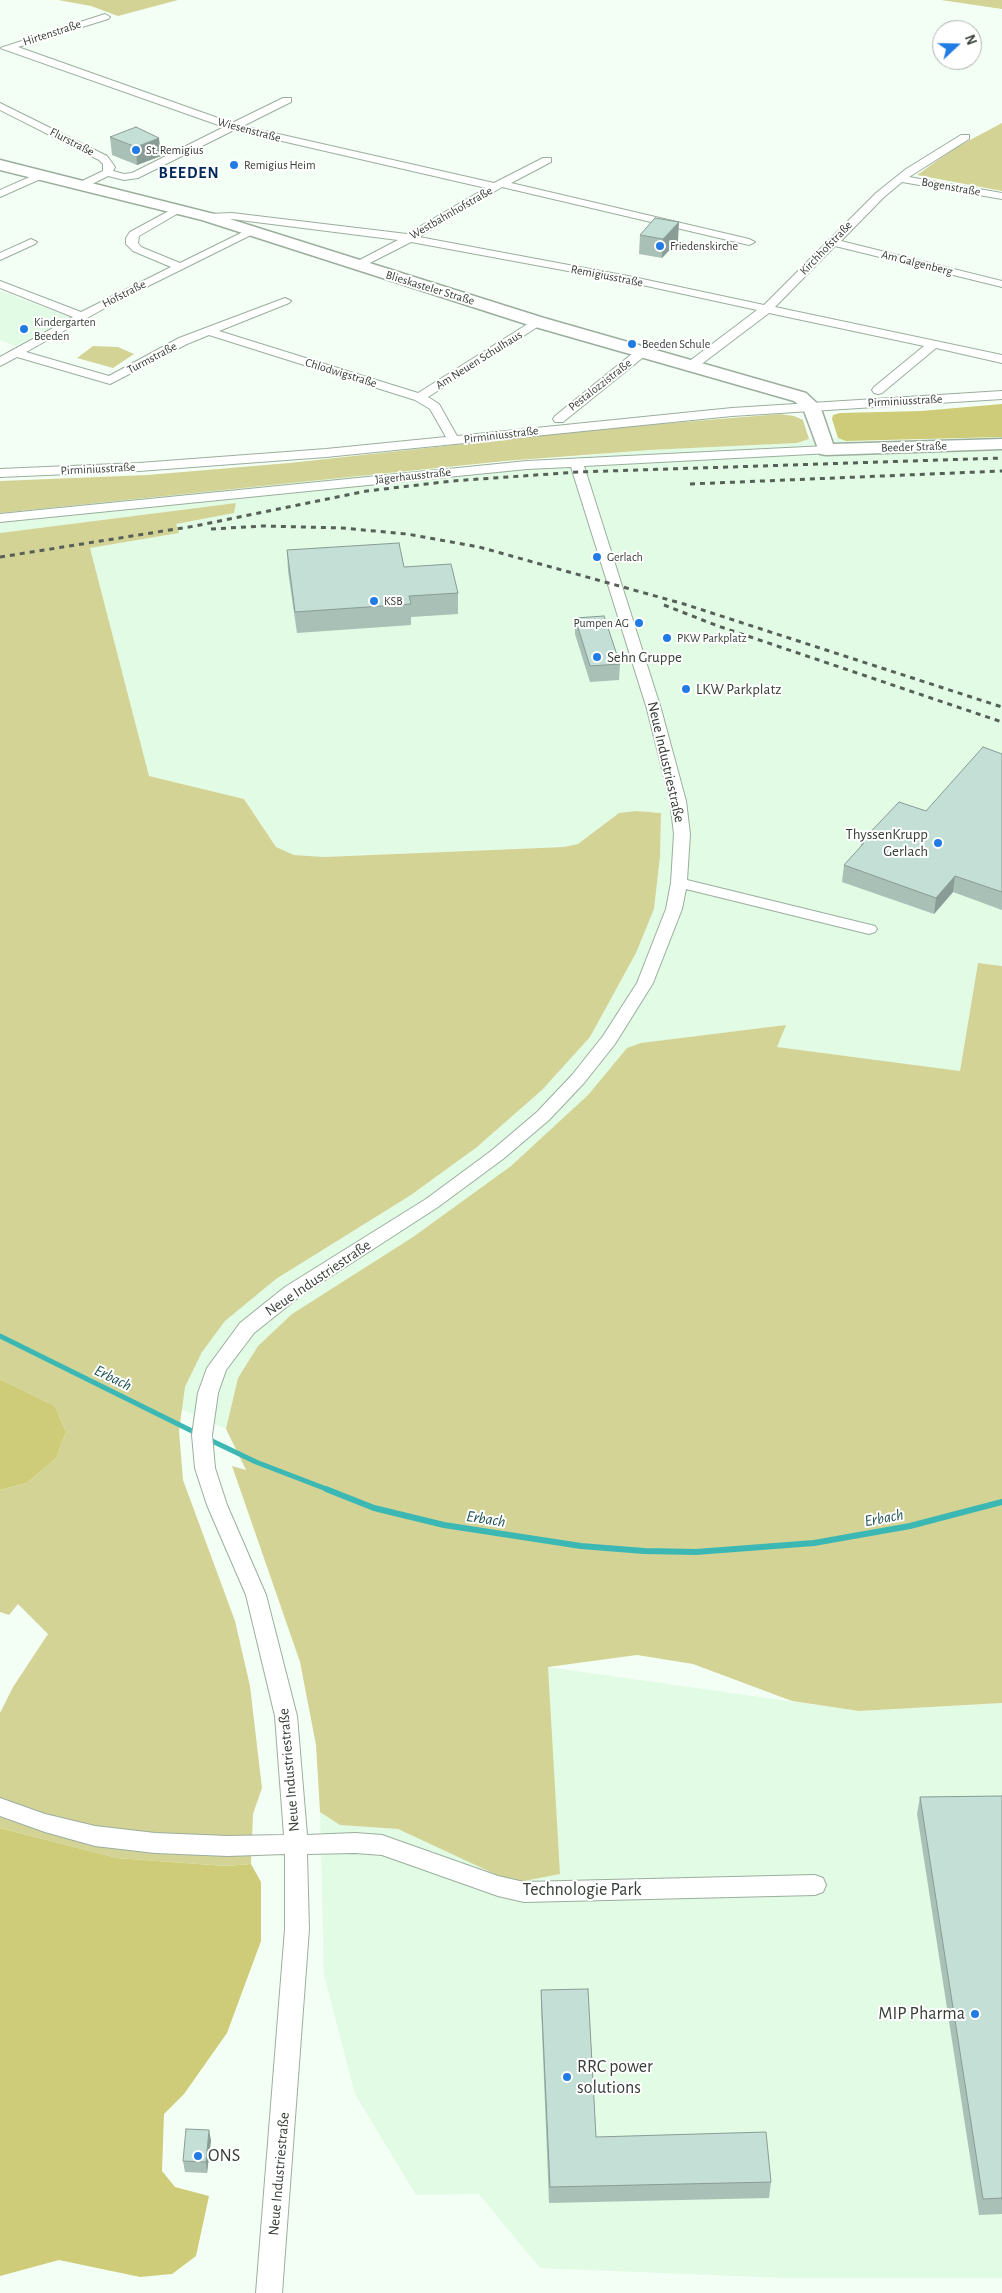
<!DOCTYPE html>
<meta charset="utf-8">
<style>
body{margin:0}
#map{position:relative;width:1002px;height:2293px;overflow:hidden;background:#f3fff4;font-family:"Alegreya Sans",sans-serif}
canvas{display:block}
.north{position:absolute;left:932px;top:20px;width:50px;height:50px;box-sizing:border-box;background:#fff;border:1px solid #afb2af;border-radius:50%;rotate:69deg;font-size:14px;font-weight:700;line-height:20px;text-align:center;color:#363e37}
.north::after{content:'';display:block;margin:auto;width:18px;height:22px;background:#207be5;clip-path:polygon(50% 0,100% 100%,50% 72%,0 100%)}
</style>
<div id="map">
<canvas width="1002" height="2293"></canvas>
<div class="north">N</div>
</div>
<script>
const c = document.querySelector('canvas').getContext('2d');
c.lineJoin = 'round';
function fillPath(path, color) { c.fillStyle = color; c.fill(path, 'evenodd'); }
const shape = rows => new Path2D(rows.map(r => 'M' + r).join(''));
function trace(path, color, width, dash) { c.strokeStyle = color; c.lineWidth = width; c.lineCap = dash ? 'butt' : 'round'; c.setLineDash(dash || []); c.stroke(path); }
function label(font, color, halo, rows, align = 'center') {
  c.font = font + ' "Alegreya Sans",sans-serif'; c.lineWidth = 4; c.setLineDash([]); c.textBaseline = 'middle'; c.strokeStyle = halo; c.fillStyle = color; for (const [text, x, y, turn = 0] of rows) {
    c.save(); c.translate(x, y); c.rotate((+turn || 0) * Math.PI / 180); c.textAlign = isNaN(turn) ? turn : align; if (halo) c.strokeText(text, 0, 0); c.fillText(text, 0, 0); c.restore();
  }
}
const built = shape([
 [0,291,70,317,16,346,0,340],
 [1002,437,1002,966,978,963,960,1071,776,1047,785,1025,627,1048,588,1095,511,1166,413,1237,292,1314,258,1346,238,1378,226,1429,181,1409,185,1387,202,1352,225,1321,276,1279,411,1195,477,1147,542,1090,590,1037,636,953,654,909,660,857,661,813,636,811,619,813,578,844,564,847,324,857,294,855,276,847,244,799,149,776,90,548,179,533,175,524,234,513,236,503,0,533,0,513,331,478,650,450,797,443,809,439,838,438,859,442],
 [547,1667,859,1711,1002,1703,1002,2278,785,2278,540,2268,479,2194,416,2195,355,2094,324,1975,320,1812,340,1825,398,1829,514,1883,560,1874]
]);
const green = shape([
 [58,0,178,0,118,16,91,6],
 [941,0,1002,0,1002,9],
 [1002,123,1002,191,917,175,955,148],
 [93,346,118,347,134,354,113,368,77,358],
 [780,414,794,416,803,420,809,439,797,443,650,450,505,461,0,513,0,481,147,475,289,463,610,428],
 [236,503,234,513,176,524,179,533,90,548,149,776,244,799,276,847,294,855,324,857,564,847,578,844,619,813,636,811,661,813,660,857,654,909,636,953,590,1037,542,1090,477,1147,411,1195,276,1279,225,1321,202,1352,185,1387,179,1431,183,1480,235,1621,250,1686,262,1788,253,1814,251,1864,225,1866,117,1858,0,1828,0,1713,13,1687,48,1634,18,1604,9,1615,0,1612,0,1490,27,1483,56,1458,66,1432,55,1406,0,1379,0,533],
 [978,963,1002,966,1002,1703,859,1711,792,1701,693,1664,637,1655,548,1667,560,1874,514,1883,398,1829,340,1825,320,1812,316,1745,300,1662,232,1466,246,1470,226,1429,238,1378,258,1346,292,1314,413,1237,511,1166,588,1095,627,1048,641,1043,786,1025,777,1047,960,1071]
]);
const forest = shape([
 [1002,404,1002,437,846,441,838,438,832,419,833,415,840,413,921,411],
 [0,1379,55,1406,66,1432,56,1458,27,1483,0,1490],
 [0,1828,117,1858,225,1866,251,1864,261,1882,261,1941,227,2033,184,2094,164,2114,162,2171,175,2187,209,2196,196,2256,172,2274,140,2277,59,2260,0,2276]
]);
const streamFar1 = shape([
 [0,1336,198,1434],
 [208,1439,256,1462,329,1490]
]);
const stream = shape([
 [326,1489,374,1508,444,1525,581,1546,644,1551,696,1552,814,1543,910,1526,1002,1502]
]);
const street = shape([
 [105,14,110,17,108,19,18,47,232,123,283,98,291,98,291,102,243,126,494,183,543,158,551,158,551,162,511,183,749,239,755,242,749,245,502,187,419,237,633,277,764,305,876,193,906,169,961,135,969,135,969,139,909,177,1002,193,1002,199,902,182,884,197,841,241,1002,281,1002,287,835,246,775,307,1002,355,1002,363,936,348,882,393,878,394,874,393,872,390,874,387,924,346,769,313,695,369,691,370,685,366,687,363,757,310,633,283,411,242,360,268,352,268,350,266,352,264,398,240,232,219,208,220,203,217,208,214,232,213,407,234,486,188,234,130,138,178,124,180,108,176,86,187,78,187,78,183,103,171,103,164,99,160,0,110,0,103,107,156,115,167,113,171,124,174,132,173,224,127,0,48,105,14],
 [41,172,45,173,45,177,0,197,0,190,41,172],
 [178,206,183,209,182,211,139,236,138,243,141,247,180,263,247,230,251,229,257,232,114,303,26,352,109,376,179,338,285,298,291,301,289,303,219,331,418,393,534,320,542,320,544,322,542,324,428,397,439,404,457,436,732,408,1002,391,1002,399,732,416,326,457,139,471,0,477,0,469,139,463,326,449,446,437,430,409,415,400,209,335,187,344,110,384,17,357,0,366,0,357,73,317,0,288,0,281,81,312,171,267,133,251,126,244,126,238,130,232,178,206],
 [31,239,37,242,35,244,0,260,0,253,31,239],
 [642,348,646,349,648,352,646,355,563,422,555,422,553,419,555,416,638,349,642,348],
 [826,446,830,447,832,450,830,453,584,466,661,709,686,801,690,834,687,880,875,926,877,929,875,932,869,934,686,889,682,909,653,983,615,1044,584,1083,549,1120,503,1159,438,1207,299,1297,254,1333,226,1370,218,1393,212,1435,215,1468,227,1505,266,1595,297,1716,307,1835,355,1833,382,1835,498,1876,524,1882,815,1875,823,1878,826,1885,823,1892,815,1895,524,1902,498,1896,382,1855,355,1853,307,1854,309,1929,282,2293,256,2293,285,1929,285,1854,228,1856,155,1853,95,1846,45,1832,0,1816,0,1798,45,1814,95,1826,155,1833,228,1836,284,1835,275,1716,246,1595,207,1505,195,1468,192,1435,198,1393,207,1368,240,1323,285,1287,426,1199,491,1151,537,1112,572,1075,603,1036,637,983,666,909,671,883,674,834,670,801,647,709,571,467,527,469,0,522,0,514,527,461,826,446]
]);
const secondary = shape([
 [0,160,214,214,544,318,806,393,820,406,833,444,1002,439,1002,449,826,455,820,454,803,408,794,401,532,326,202,220,0,170,0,160]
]);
const rail = shape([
 [690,484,1002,471],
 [211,529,263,526,342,528,407,534,479,547,684,604,1002,707],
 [0,557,195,526,367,491,452,481,578,472,1002,458],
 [664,605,718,626,1002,722]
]);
const wall = shape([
 [110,137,161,156,137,165,112,155],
 [640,235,678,241,662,258,639,254],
 [287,550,404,567,458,593,458,614,411,617,411,625,297,633,288,571],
 [575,618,620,664,619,680,590,682,575,634],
 [1002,754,1002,910,953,892,934,914,842,882,844,865,861,847,861,842,926,811],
 [1002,1796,1002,2214,979,2215,917,1814,920,1797],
 [541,1990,596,2137,771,2182,769,2198,549,2203,541,2006],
 [211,2140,207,2173,185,2172,183,2161]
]);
const shadedWall = shape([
 [159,138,161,156,137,165,136,147],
 [679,222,678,241,662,258,663,239],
 [955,876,953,892,934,914,936,898],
 [209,2130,211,2140,207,2173,206,2162]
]);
const building = shape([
 [136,127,159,138,136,147,110,137,136,127],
 [655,218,679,222,663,239,640,235,655,218],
 [399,543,404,567,451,564,458,593,409,596,411,604,295,612,287,550,399,543],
 [604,616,620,664,590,666,575,618,604,616],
 [983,747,1002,754,1002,892,955,876,936,898,844,865,864,843,861,842,899,802,926,811,983,747],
 [1002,1796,1002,2198,983,2199,920,1797,1002,1796],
 [588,1989,596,2137,766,2132,771,2182,550,2187,541,1990,588,1989],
 [186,2129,209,2130,206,2162,183,2161,186,2129]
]);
const markers = [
 [136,150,5,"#207be5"],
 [234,165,5,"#207be5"],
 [660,246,5,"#207be5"],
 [24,329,5,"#207be5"],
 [632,344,5,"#207be5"],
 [597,557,5,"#207be5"],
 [374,601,5,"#207be5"],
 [639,623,5,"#207be5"],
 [667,638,5,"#207be5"],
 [597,657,5,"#207be5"],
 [686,689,5,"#207be5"],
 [938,843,5,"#207be5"],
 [975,2014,5,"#207be5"],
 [567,2077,5,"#207be5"],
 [198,2156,5,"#207be5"]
];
const farStreetnames = [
 ["Hirtenstraße",52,33,-18],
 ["Wiesenstraße",249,130,15],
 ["Flurstraße",72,142,27],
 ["Bogenstraße",951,187,10],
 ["Westbahnhofstraße",451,213,-30],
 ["Kirchhofstraße",826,248,-46],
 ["Am Galgenberg",917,263,14],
 ["Remigiusstraße",607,276,11],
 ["Blieskasteler Straße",430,288,17],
 ["Hofstraße",124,294,-27],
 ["Turmstraße",152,358,-28],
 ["Am Neuen Schulhaus",479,360,-32],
 ["Chlodwigstraße",341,373,17],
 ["Pestalozzistraße",600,385,-38],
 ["Pirminiusstraße",905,401,-3],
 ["Pirminiusstraße",501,435,-7],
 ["Beeder Straße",914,447,-2],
 ["Pirminiusstraße",98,469,-3],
 ["Jägerhausstraße",413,476,-6]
];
const farPoinames = [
 ["St. Remigius",146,150],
 ["Remigius Heim",244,165],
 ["Friedenskirche",670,246],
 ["Kindergarten",34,322],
 ["Beeden",34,336],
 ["Beeden Schule",642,344],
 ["Gerlach",607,557],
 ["KSB",384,601],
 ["Pumpen AG",629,623,"right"],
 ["PKW Parkplatz",677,638]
];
const poiNames = [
 ["Sehn Gruppe",607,657],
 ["LKW Parkplatz",696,689],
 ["ThyssenKrupp",928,834,"right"],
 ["Gerlach",928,851,"right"]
];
const streetNames = [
 ["Neue Industriestraße",666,762,77],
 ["Neue Industriestraße",318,1278,-34],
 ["Neue Industriestraße",289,1770,-95],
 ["Neue Industriestraße",279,2174,-85]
];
const farDistrictnames = [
 ["BEEDEN",189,173]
];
const waterNames = [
 ["Erbach",113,1378,26],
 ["Erbach",884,1518,-10],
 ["Erbach",486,1519,9]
];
const nearStreetnames = [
 ["Technologie Park",582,1890]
];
const nearPoinames = [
 ["MIP Pharma",965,2014,"right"],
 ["RRC power",577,2067],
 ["solutions",577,2088],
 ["ONS",208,2156]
];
fillPath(built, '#e1fbe4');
fillPath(green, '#d4d396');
fillPath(forest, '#cecc78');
trace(streamFar1, '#3cb8b4', 5);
trace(stream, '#3cb8b4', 6);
trace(street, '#9bae9e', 2);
trace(secondary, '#9bae9e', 3);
fillPath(street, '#fff');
fillPath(secondary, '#fff');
trace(rail, '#576058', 3, [5, 5]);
fillPath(wall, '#a9c0b7');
fillPath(shadedWall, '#899c95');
fillPath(building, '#c4dfd5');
trace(building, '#899c95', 1);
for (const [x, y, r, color] of markers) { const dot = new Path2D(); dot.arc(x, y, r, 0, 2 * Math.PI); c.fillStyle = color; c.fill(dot); trace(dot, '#fff', 2); }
label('12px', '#363e37', '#fff', farStreetnames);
label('12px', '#363e37', '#fff', farPoinames, 'left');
label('15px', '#363e37', '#fff', poiNames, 'left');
label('15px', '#363e37', '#fff', streetNames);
c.letterSpacing = '1px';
label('bold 16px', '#00285a', '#fff', farDistrictnames);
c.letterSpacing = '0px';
label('italic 16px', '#205452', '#fff', waterNames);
label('18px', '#363e37', '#fff', nearStreetnames);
label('18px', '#363e37', '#fff', nearPoinames, 'left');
</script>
